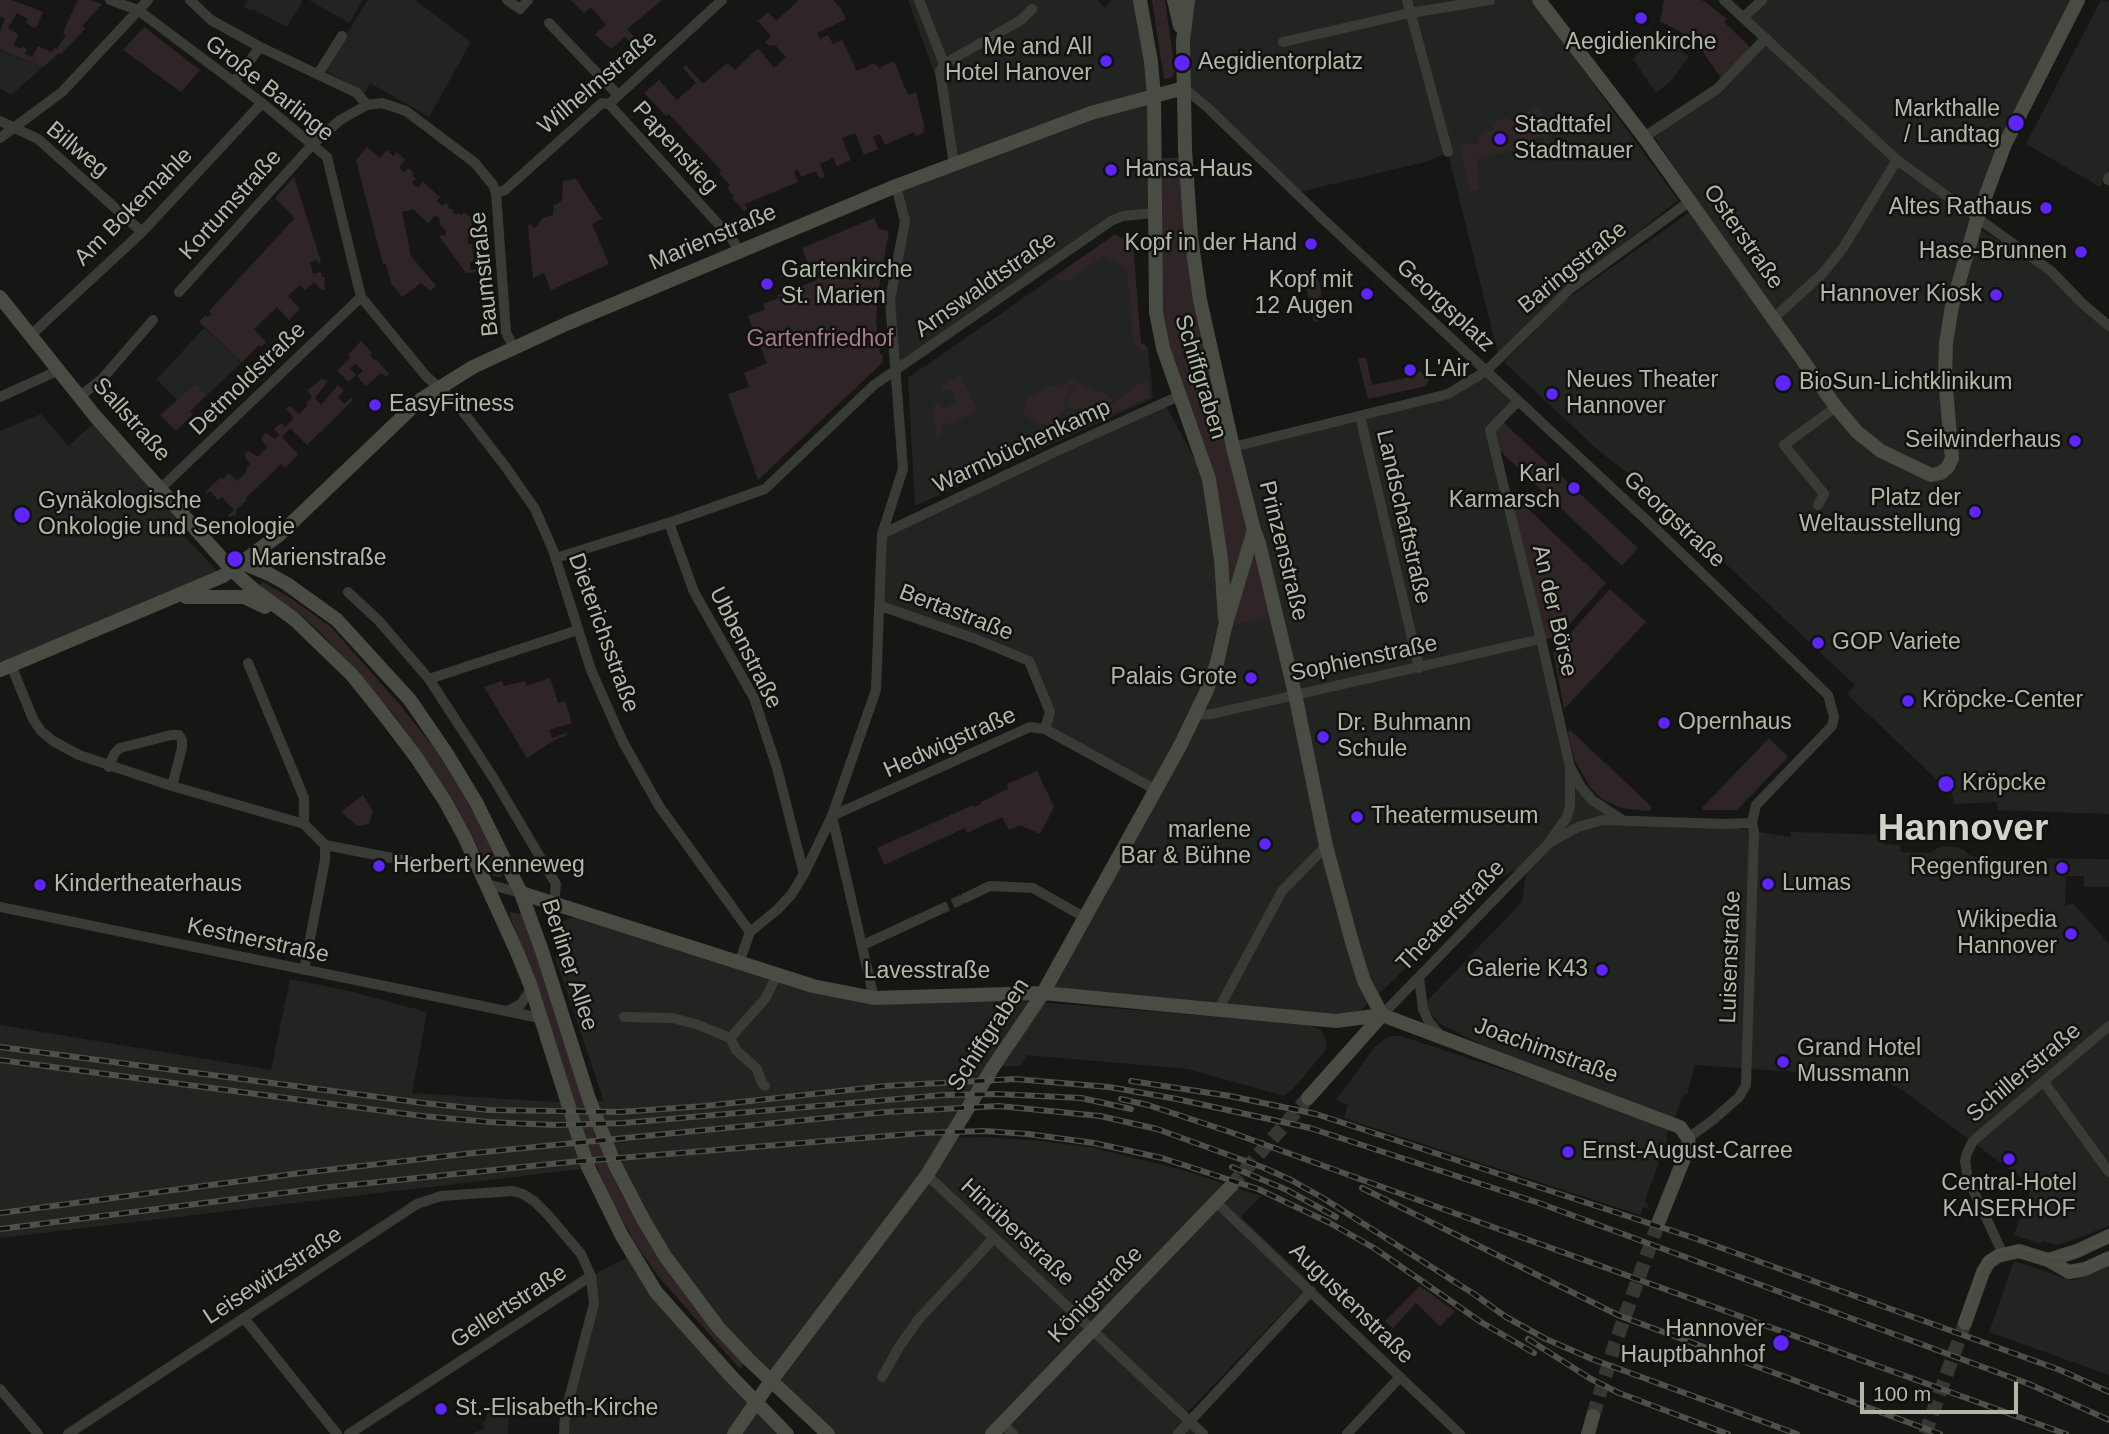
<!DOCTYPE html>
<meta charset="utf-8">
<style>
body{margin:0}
#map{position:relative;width:2109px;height:1434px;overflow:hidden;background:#161715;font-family:Helvetica,sans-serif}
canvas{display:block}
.scale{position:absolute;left:1860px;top:1382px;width:158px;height:32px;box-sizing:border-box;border:4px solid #b3b8a6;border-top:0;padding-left:9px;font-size:21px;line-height:24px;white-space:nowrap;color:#b3b8a6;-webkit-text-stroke:5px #111210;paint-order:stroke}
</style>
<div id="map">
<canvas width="2109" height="1434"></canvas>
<div class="scale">100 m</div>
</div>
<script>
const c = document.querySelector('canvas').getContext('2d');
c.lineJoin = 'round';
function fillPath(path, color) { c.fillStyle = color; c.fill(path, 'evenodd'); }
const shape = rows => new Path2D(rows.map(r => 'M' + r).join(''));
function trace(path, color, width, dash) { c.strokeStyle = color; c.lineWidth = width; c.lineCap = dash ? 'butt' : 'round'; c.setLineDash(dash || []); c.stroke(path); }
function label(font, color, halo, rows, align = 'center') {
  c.font = font + ' Helvetica,sans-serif'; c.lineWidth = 5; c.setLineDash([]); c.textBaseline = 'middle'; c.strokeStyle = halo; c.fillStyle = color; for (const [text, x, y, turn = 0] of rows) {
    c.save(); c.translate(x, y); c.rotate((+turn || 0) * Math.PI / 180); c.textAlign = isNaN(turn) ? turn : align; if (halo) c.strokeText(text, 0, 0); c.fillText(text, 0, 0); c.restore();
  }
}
const built = shape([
 [248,0,303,0,287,27,253,9,251,11,244,7],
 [309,0,363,0,349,23],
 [368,0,415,0,471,42,429,117,370,83,364,94,324,69],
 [908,0,1097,0,1105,8,1111,0,1140,0,1151,62,1154,213,1123,216,895,372,890,300,905,221,896,186,954,164,948,147,935,75],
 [1188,0,1532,0,1678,200,1567,288,1499,358,1448,153,1425,162,1295,193,1184,88],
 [1762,0,2071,0,1972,225,2051,271,2109,326,2109,814,1998,810,1997,802,1953,804,1953,795,1847,694,1855,685,1633,477,1600,452,1504,362,1564,301,1700,205,1653,135,1717,91,1768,39,1746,19],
 [2101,0,2109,2,2109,180,2104,179,2100,187,2026,144],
 [1656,32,1689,56,1671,81,1656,93,1633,59],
 [0,51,43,67,11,95,0,88],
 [1114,235,1133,245,1137,343,1148,347,1153,398,915,506,908,378],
 [204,328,242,362,207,395,196,384,178,401,157,379],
 [1486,371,1518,401,1490,430,1570,767,1581,787,1621,819,1701,823,1790,837,1791,832,1885,835,1885,844,1900,845,1901,852,1929,853,1942,846,1955,847,1964,850,1969,855,1986,860,1989,858,2109,859,2109,887,2084,887,2084,876,2066,876,2065,906,2073,903,2109,944,2109,1226,2058,1245,2042,1241,2041,1244,2014,1235,2030,1192,2027,1182,1902,1090,1870,1073,1869,1077,1695,1065,1687,1095,1684,1094,1674,1119,1550,1078,1440,1024,1428,1010,1427,1001,1522,902,1527,865,1484,885,1394,980,1361,1010,1326,1018,1043,993,1217,663,1233,447,1448,394],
 [1164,402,1204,477,1224,626,1216,664,1151,788,1045,729,1050,712,1028,661,881,606,882,534],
 [41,414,68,446,98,420,161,488,183,535,222,576,0,670,0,431],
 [598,917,882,1001,1037,1002,1306,1024,1321,1030,1327,1041,1325,1051,1293,1089,1284,1096,1188,1069,1027,1055,1020,1066,993,1067,952,1138,984,1137,1039,1141,1090,1147,1186,1171,1261,1196,1241,1217,1311,1283,1182,1418,1198,1434,828,1434,718,1327,615,1165,0,1238,0,1025,271,1070,290,979,345,990,427,1012,412,1093,555,1102,604,1101,556,960,560,922,571,918],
 [1393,1036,1401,1036,1670,1125,1666,1137,1668,1138,1645,1200,1650,1209,1643,1207,1640,1215,1344,1118,1348,1105,1336,1100,1374,1048,1387,1037],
 [632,1255,787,1434,564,1434,594,1304,591,1276],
 [2014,1261,2073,1281,2109,1263,2109,1375,1989,1332],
 [502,1402,509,1413,508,1434,472,1434,485,1428,482,1423,487,1419,486,1417,489,1411]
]);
const green = shape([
 [0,0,12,0,43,12,37,26,34,28,26,23,28,19,17,13,8,28,19,35,13,45,21,49,23,46,27,50,25,54,32,57,38,46,52,52,54,48,57,49,66,35,63,32,78,0,90,0,102,4,82,26,85,29,61,54,59,53,43,67,0,50,0,32,5,19,0,17],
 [571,0,662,0,627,29,639,43,635,47,625,37,611,49,595,34,606,25,591,7,584,13],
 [799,0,833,0,841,9,846,19,817,33,820,39,828,35,833,44,842,40,857,71,874,63,879,68,894,61,908,95,916,92,924,125,923,133,916,136,914,132,885,145,880,134,873,137,878,149,864,155,855,133,842,138,851,160,837,166,833,158,820,164,825,177,820,179,816,171,801,177,798,170,794,171,798,182,745,204,747,210,744,211,732,198,734,196,727,188,730,185,719,173,721,170,669,114,666,116,644,93,659,80,677,100,696,83,683,68,686,65,703,84,727,63,735,70,758,48,774,68,786,57,775,45,769,46,765,42,771,36,758,21,768,12,776,21],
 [1152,0,1165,0,1175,71,1172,77,1164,79],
 [1664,0,1701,0,1707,3,1727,19,1724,22,1753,50,1722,80,1699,46,1688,36,1660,21],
 [144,27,200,70,181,92,123,50],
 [1538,106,1540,111,1541,110,1553,159,1549,160,1543,137,1521,142,1522,148,1476,159,1480,179,1477,180,1479,189,1470,191,1459,145,1476,144,1480,141,1478,135,1494,129,1492,124,1506,117,1510,122],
 [367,147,380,158,387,150,393,156,397,152,405,160,399,168,404,172,408,168,414,173,412,175,416,178,412,183,418,188,423,182,440,197,437,201,442,206,446,203,449,205,448,208,454,210,453,212,456,215,458,213,461,215,464,212,471,218,473,233,478,233,478,236,468,237,468,244,472,244,474,262,470,262,470,270,481,270,481,272,466,273,439,236,446,235,446,231,441,226,439,218,436,215,428,223,413,209,402,212,411,256,436,286,430,291,421,283,402,297,391,283,386,264,383,264,356,160],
 [1158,158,1181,158,1186,234,1250,528,1228,606,1225,562,1160,310],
 [294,177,321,262,318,263,317,260,310,262,313,274,321,272,322,277,325,277,324,287,326,289,323,291,314,282,305,290,300,285,288,296,300,309,289,320,277,307,254,329,266,342,261,347,259,345,242,362,199,322,205,315,208,317,211,314,209,311,295,218,275,198],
 [576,179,602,219,592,224,609,264,551,290,544,273,533,278,528,226,531,224,533,228,536,227,543,218,553,215,554,204,556,205,562,200,563,181],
 [874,218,879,229,889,231,878,292,876,320,880,354,882,354,883,362,758,480,728,394,749,387,744,373,767,363,748,316,765,309,763,304,779,298,778,295,815,281,802,248],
 [1115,234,1133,245,1141,343,1145,345,1145,351,1134,346,1127,268,1103,256,1066,282,1055,277],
 [1312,270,1320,284,1323,320,1314,322,1303,271],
 [361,341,372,353,370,355,374,360,376,359,389,374,386,377,381,373,366,386,357,376,363,371,356,364,350,368,356,375,348,382,337,370,350,358,348,355],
 [1366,357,1372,385,1415,376,1415,372,1420,371,1429,379,1426,386,1368,399,1358,359],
 [960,374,978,411,942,427,944,433,936,437,934,405,938,403,942,410,956,403,950,389,943,393,941,387],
 [1148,378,1149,397,1084,428,1083,425],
 [322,379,328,381,315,398,321,405,338,385,344,391,338,397,344,404,351,398,353,400,307,445,290,428,282,437,298,454,296,457,285,468,281,464,246,498,247,500,236,510,236,515,229,517,228,515,234,510,222,497,218,500,210,491,206,494,205,492,221,477,223,479,229,473,237,481,247,471,246,469,250,464,244,455,248,451,258,457,267,447,261,438,266,433,275,439,279,435,274,429,281,423,285,427,294,418,286,409,290,406,299,414,308,405,306,403,312,397,307,390],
 [1073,380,1076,382,1065,397,1064,412,1057,417,1053,426,1033,423,1034,420,1026,416,1023,410,1030,396,1053,385,1060,386],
 [1078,382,1115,399,1091,416,1079,408,1066,408,1070,393],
 [196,384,207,395,190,411,193,414,176,431,160,415],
 [1501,420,1638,548,1622,566,1495,446,1492,431],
 [1506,488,1606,583,1557,638,1542,639],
 [1254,530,1276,616,1225,627],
 [263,582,289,597,331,627,401,706,438,753,468,802,496,857,503,873,501,877,493,876,451,797,392,712,322,634,303,617,258,586],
 [1610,589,1646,622,1564,709,1553,652],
 [550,678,558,703,565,701,572,723,549,730,552,738,566,733,567,735,553,741,527,758,484,687,502,681,504,686,525,681,527,686],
 [1570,730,1652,807,1649,811,1621,808,1604,800,1592,790,1575,761,1568,733],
 [1769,738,1788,757,1737,810,1704,810,1702,808],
 [1037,771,1054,807,1040,834,1020,825,1009,830,1002,817,967,833,965,828,884,865,877,848,973,805,975,807,981,804,981,802,1008,789,1007,784],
 [363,795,373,811,369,824,357,826,341,812],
 [509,912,522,914,608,1166,622,1195,662,1262,745,1363,740,1369,658,1276,637,1246,609,1196,571,1101],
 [1420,1286,1455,1311,1440,1326,1416,1303,1393,1328,1385,1321]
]);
const streetTunnel = shape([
 [939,910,965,898]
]);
const secondaryTunnel = shape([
 [1231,1186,1308,1098],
 [1593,1416,1615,1344,1659,1221],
 [1925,1434,1965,1323]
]);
const street = shape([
 [110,0,138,10,262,103,327,157,361,297,426,376,457,404,505,466,535,509,553,550,591,670,623,742,659,806,750,932],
 [190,0,211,20,260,47,234,82],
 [507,0,520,9,528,0],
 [919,0,944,64,940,71,954,165],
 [1407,0,1448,152],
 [1724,0,1897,160,2051,271,2083,304,2109,326],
 [1744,17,1762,0],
 [549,23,618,95],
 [1283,42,1410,13,1490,0],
 [260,47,357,93,367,105],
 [944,64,1021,20,1032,9],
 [318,74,342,36],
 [1184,88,1207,107,1324,220,1656,529,1828,695,1834,717,1832,726,1756,805,1752,823,1754,832,1746,1085,1739,1097,1713,1120,1688,1138],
 [609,104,732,239,739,251],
 [0,121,38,139,142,232],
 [1644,137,1717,89,1766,38],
 [0,138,62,92,148,0],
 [2108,180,2109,177],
 [496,193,505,190,602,103,609,104,722,0],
 [179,292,312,145,340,120,367,105,382,103,406,111,475,163,493,185,496,193,506,332,513,347],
 [1773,319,1823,273,1843,248,1897,160],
 [31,335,142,232,262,103],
 [0,397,59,370],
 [79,397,102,379,153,320],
 [1518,401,1490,430,1541,639,1570,767,1581,787,1592,800,1621,819],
 [1360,416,1419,668],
 [1233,447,1448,394,1486,371,1570,289,1690,201],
 [161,488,361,297],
 [1818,505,1824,494,1784,445,1836,407],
 [669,523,694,592,754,698,777,768,804,874],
 [882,534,1061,449,1179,396],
 [556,558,674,521,765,489,874,385,1111,221,1123,216,1154,213],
 [348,592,379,621,429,679,494,779,556,884,554,903],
 [881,606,976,639,1029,661,1050,712,1045,729],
 [248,663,304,798,304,824],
 [11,665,33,719,41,731,53,741,79,755,172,786,304,824,325,845,418,863],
 [429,679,578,630],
 [1195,715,1212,714,1541,639],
 [109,767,114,754,120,748,171,735,179,735,182,740,182,748,172,786],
 [1551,842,1578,827,1603,820,1725,824,1752,823],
 [487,884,521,893],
 [965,898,990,886,1033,888,1084,917],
 [0,907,540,1018],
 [750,932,778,909,791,895,804,874,832,816,876,690,882,534,903,469,890,300,905,221,896,186],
 [863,945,939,910],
 [739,963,750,932],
 [304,970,325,860,325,845],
 [1419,977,1423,1009,1429,1022,1440,1035],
 [874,998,832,816,1030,727,1045,729,1156,790],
 [1218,1010,1282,891,1326,846],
 [508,1011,521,1004,531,989],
 [1382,1015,1548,844,1567,817,1570,806,1570,771],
 [624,1017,672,1018,696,1024,730,1038],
 [730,1038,765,999,777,975],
 [730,1038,736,1050,757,1069,762,1083,765,1086],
 [2044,1082,2109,1172],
 [927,1175,1203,1434],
 [1216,1202,1460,1434],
 [2003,1254,1968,1179,1965,1161,1967,1153,1973,1141,2109,1026],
 [244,1318,337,1434],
 [882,1377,899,1347,918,1320,993,1239],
 [0,1389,38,1434],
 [1002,1424,1013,1434],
 [68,1434,417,1204,441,1196,513,1191,523,1194,534,1201,548,1215,581,1254,591,1276,594,1304,565,1414,564,1434],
 [349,1434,591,1276],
 [1178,1434,1311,1291],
 [1347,1434,1400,1377]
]);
const secondary = shape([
 [1140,0,1151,62,1154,96,1156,312,1163,348,1209,479,1221,559,1225,619],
 [1174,0,1180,26],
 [1188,0,1183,41,1185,150,1191,237,1200,300,1233,447,1254,530,1259,543,1295,694,1326,846,1352,942,1364,981,1382,1015],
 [1539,0,1644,137,1836,407,1857,432,1881,451,1931,475,1941,473,1948,467,1952,458,1945,377,1946,343,1952,306,1977,219,2005,144,2078,0],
 [0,297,95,416,232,570,254,590,294,619,352,675,385,716,416,757,445,801,465,838,517,952,530,984,588,1167,622,1236,656,1292,729,1374,787,1434],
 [238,561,269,574,287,584,337,620,410,700,447,754,476,802,521,893,542,951,589,1099,615,1165,643,1219,665,1256,718,1327,748,1359,828,1434],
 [186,597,244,597,265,607],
 [0,670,223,576,279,535,420,400,473,367,566,324,896,186,1091,113,1184,88],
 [521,893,813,986,874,998,1043,993,1336,1021,1382,1015,1680,1127,1688,1138,1689,1146,1659,1221],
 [1308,1098,1382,1015],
 [2048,1260,2077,1251,2109,1236],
 [1965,1323,1983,1272,1989,1262,1998,1256,2019,1251,2048,1260,2069,1272,2085,1269,2109,1258],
 [734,1434,771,1381,927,1175,993,1067,1043,993,1180,746,1206,692,1217,663,1225,627,1254,530],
 [992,1434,1231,1186],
 [1588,1434,1593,1416]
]);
const tram = shape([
 [2056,1265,2068,1267,2083,1265,2109,1253],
 [1960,1321,1981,1266,1990,1255,1998,1251,2017,1247,2051,1257,2070,1257,2109,1241]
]);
const rail = shape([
 [0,1047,423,1103,489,1110,620,1112,705,1106,885,1086,1015,1079,1109,1087,1177,1099,1310,1128,1539,1203,2029,1384,2109,1420],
 [0,1060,422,1116,489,1122,556,1125,623,1123,943,1095,997,1094,1081,1098,1131,1109],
 [1131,1081,1230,1096,1316,1114,1694,1238,2060,1370,2109,1392],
 [1121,1099,1148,1105,1230,1132,2066,1434],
 [1232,1167,1287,1190,1336,1217],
 [1362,1188,1620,1316,1940,1434],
 [0,1213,301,1173,464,1154,886,1112,999,1106,1100,1116,1157,1129,1262,1167,1291,1180,1323,1198,1474,1294,1506,1317,1546,1339,1592,1359,1797,1434],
 [0,1229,321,1188,570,1162,923,1133,984,1131,1028,1134,1094,1143,1162,1158,1258,1189,1330,1223,1374,1248,1481,1322,1534,1353],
 [1528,1339,1591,1379,1619,1393,1728,1434]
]);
const markers = [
 [1641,18,7,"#5f25ff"],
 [1106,61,7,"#5f25ff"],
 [1182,63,9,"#5f25ff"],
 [2016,123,9,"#5f25ff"],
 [1500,139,7,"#5f25ff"],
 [1111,170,7,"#5f25ff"],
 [2046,208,7,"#5f25ff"],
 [1311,244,7,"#5f25ff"],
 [2081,252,7,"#5f25ff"],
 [767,284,7,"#5f25ff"],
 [1367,294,7,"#5f25ff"],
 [1996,295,7,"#5f25ff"],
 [1410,370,7,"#5f25ff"],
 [1783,383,9,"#5f25ff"],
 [1552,394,7,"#5f25ff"],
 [375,405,7,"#5f25ff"],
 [2075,441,7,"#5f25ff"],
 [1574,488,7,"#5f25ff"],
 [1975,512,7,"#5f25ff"],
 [22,515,9,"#5f25ff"],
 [235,559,9,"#5f25ff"],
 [1818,643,7,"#5f25ff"],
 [1251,678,7,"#5f25ff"],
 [1908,701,7,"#5f25ff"],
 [1664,723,7,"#5f25ff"],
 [1323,737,7,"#5f25ff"],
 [1946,784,9,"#5f25ff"],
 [1357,817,7,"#5f25ff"],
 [1265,844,7,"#5f25ff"],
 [379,866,7,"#5f25ff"],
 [2062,868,7,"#5f25ff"],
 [1768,884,7,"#5f25ff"],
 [40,885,7,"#5f25ff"],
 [2071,934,7,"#5f25ff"],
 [1602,970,7,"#5f25ff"],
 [1783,1062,7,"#5f25ff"],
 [1568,1152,7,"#5f25ff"],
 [2009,1159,7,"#5f25ff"],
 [1781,1343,9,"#5f25ff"],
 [441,1409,7,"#5f25ff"]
];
const poiNames = [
 ["Aegidienkirche",1641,43,"center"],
 ["Me and All",1092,48,"right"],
 ["Hotel Hanover",1092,74,"right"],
 ["Aegidientorplatz",1198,63],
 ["Markthalle",2000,110,"right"],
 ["/ Landtag",2000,136,"right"],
 ["Stadttafel",1514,126],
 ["Stadtmauer",1514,152],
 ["Hansa-Haus",1125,170],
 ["Altes Rathaus",2032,208,"right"],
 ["Kopf in der Hand",1297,244,"right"],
 ["Hase-Brunnen",2067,252,"right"],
 ["Gartenkirche",781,271],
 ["St. Marien",781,297],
 ["Kopf mit",1353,281,"right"],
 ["12 Augen",1353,307,"right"],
 ["Hannover Kiosk",1982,295,"right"],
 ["L'Air",1424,370],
 ["Neues Theater",1566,381],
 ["Hannover",1566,407],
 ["BioSun-Lichtklinikum",1799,383],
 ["EasyFitness",389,405],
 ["Seilwinderhaus",2061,441,"right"],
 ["Karl",1560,475,"right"],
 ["Karmarsch",1560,501,"right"],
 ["Platz der",1961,499,"right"],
 ["Weltausstellung",1961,525,"right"],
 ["Gynäkologische",38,502],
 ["Onkologie und Senologie",38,528],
 ["Marienstraße",251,559],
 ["GOP Variete",1832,643],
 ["Palais Grote",1237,678,"right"],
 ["Kröpcke-Center",1922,701],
 ["Opernhaus",1678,723],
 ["Dr. Buhmann",1337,724],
 ["Schule",1337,750],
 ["Kröpcke",1962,784],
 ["Theatermuseum",1371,817],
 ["marlene",1251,831,"right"],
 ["Bar & Bühne",1251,857,"right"],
 ["Herbert Kenneweg",393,866],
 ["Regenfiguren",2048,868,"right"],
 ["Lumas",1782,884],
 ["Kindertheaterhaus",54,885],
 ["Wikipedia",2057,921,"right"],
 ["Hannover",2057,947,"right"],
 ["Galerie K43",1588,970,"right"],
 ["Grand Hotel",1797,1049],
 ["Mussmann",1797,1075],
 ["Ernst-August-Carree",1582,1152],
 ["Central-Hotel",2009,1184,"center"],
 ["KAISERHOF",2009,1210,"center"],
 ["Hannover",1765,1330,"right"],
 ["Hauptbahnhof",1765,1356,"right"],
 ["St.-Elisabeth-Kirche",455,1409]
];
const streetNames = [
 ["Wilhelmstraße",598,83,-40],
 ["Große Barlinge",269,89,38],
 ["Papenstieg",675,148,48],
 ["Billweg",77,150,40],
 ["Kortumstraße",231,205,-48],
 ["Am Bokemahle",134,207,-45],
 ["Osterstraße",1743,237,55],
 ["Marienstraße",713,238,-23],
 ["Baringstraße",1573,268,-39],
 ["Baumstraße",485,274,-96],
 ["Arnswaldtstraße",986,285,-35],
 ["Georgsplatz",1445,306,43],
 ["Schiffgraben",1200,377,73],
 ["Detmoldstraße",248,379,-44],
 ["Sallstraße",131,420,48],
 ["Warmbüchenkamp",1022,447,-25],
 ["Landschaftstraße",1403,517,77],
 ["Georgstraße",1674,520,43],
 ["Prinzenstraße",1283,551,76],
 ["An der Börse",1554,611,77],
 ["Bertastraße",956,613,21],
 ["Dieterichsstraße",603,633,70],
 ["Ubbenstraße",745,648,63],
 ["Sophienstraße",1364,659,-12],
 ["Hedwigstraße",950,743,-24],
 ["Theaterstraße",1451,916,-46],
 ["Kestnerstraße",258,941,12],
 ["Luisenstraße",1731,957,-88],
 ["Berliner Allee",569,965,72],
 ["Lavesstraße",927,972],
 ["Schiffgraben",989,1035,-57],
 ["Joachimstraße",1546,1051,20],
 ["Schillerstraße",2024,1073,-40],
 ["Hinüberstraße",1017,1233,43],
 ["Leisewitzstraße",273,1276,-33],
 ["Königstraße",1096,1295,-46],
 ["Augustenstraße",1351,1304,44],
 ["Gellertstraße",509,1307,-33]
];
const parkNames = [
 ["Gartenfriedhof",820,340]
];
const townNames = [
 ["Hannover",1963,830]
];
fillPath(built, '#222421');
fillPath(green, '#2f2527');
trace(streetTunnel, '#353732', 10, [10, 5]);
trace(secondaryTunnel, '#353732', 14, [14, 7]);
trace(street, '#393c36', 10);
trace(secondary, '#494c43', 14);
trace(tram, '#4e5148', 2);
trace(rail, '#4e5148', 6);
trace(rail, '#111210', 3.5, [10]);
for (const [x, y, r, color] of markers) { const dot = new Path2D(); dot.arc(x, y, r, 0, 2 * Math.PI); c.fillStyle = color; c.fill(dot); trace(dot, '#111210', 2.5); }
label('23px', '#b3b8a6', '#111210', poiNames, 'left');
label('23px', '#b3b8a6', '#111210', streetNames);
label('23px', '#a57b89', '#111210', parkNames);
label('bold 37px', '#d0d4c7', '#111210', townNames);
</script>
